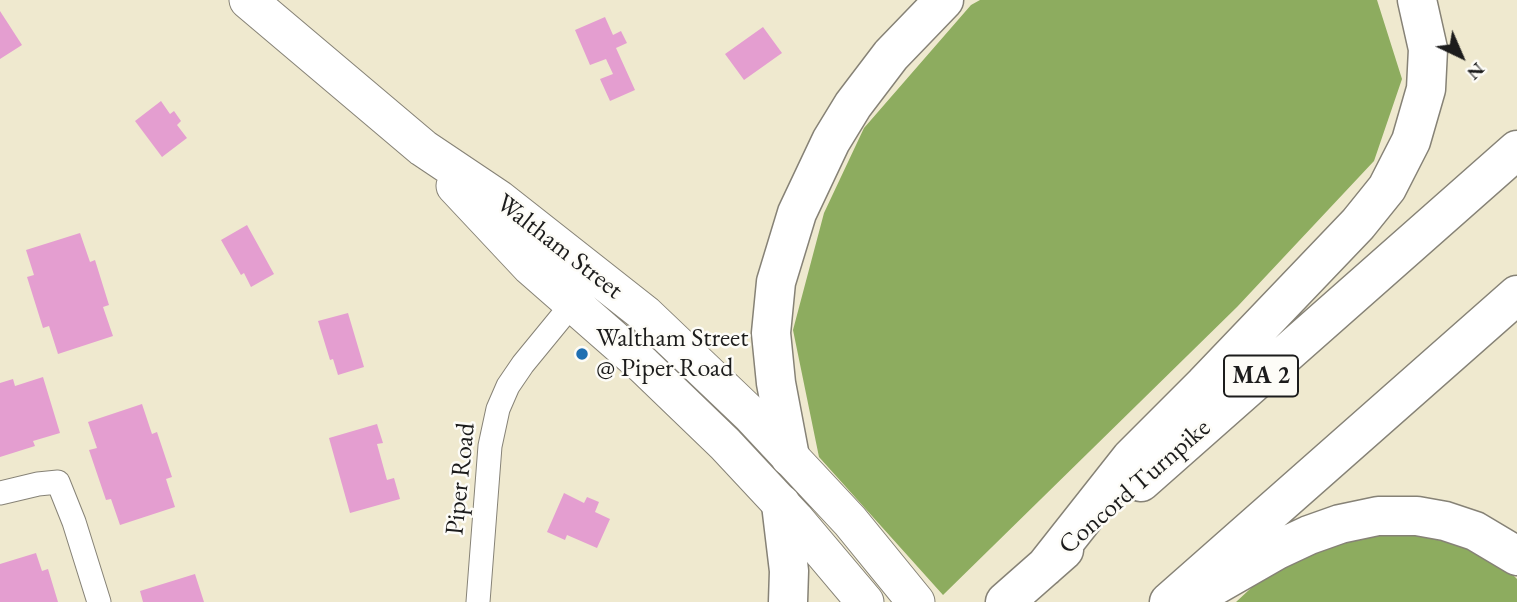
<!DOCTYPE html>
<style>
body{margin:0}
#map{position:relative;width:1517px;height:602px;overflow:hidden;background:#efe9cf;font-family:"EB Garamond",serif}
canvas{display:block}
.north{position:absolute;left:1426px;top:21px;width:70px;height:70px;-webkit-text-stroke:5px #fdfcf7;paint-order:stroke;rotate:136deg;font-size:19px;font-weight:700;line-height:28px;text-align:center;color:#1c1c1c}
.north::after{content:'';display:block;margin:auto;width:24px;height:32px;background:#1c1c1c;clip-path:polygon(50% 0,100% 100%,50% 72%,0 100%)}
</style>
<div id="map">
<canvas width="1517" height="602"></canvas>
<div class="north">N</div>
</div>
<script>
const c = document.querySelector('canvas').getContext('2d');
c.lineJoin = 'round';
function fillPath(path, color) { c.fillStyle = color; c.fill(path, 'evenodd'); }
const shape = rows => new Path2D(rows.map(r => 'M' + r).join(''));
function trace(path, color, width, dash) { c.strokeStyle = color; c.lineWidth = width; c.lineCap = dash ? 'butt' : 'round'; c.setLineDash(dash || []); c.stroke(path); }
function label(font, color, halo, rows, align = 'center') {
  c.font = font + ' "EB Garamond",serif'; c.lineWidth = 5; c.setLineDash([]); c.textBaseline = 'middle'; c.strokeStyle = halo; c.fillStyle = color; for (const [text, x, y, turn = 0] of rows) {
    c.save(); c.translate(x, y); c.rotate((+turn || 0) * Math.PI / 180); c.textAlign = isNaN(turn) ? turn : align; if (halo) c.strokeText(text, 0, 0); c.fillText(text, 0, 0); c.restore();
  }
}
const forest = shape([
 [980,0,1377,0,1402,79,1374,161,1237,307,943,595,819,457,793,330,824,213,864,128,971,5],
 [1357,531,1435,536,1499,561,1517,579,1517,602,1236,602,1277,564]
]);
const building = shape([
 [0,11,22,45,0,59],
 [605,17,613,35,621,31,627,43,616,48,635,90,610,101,600,79,613,74,606,59,590,65,575,30],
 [763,27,782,53,744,80,725,54],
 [161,101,170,114,174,111,181,121,177,125,187,138,162,157,135,121],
 [247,225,274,274,251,287,244,273,241,275,221,240],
 [80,233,90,262,95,260,109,305,103,307,113,336,58,354,49,326,43,328,27,277,34,275,26,250],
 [348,313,364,367,338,375,333,359,330,360,318,321],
 [43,377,60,433,33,441,35,446,0,457,0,383,13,379,15,386],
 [142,404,152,434,157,432,172,477,166,479,175,507,120,525,111,499,106,500,89,450,97,448,88,422],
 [377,424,383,443,377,444,387,480,394,478,400,499,350,513,329,438],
 [564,493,584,503,587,497,599,502,595,512,610,519,597,548,567,535,565,540,547,532],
 [36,553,42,571,48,569,58,602,0,602,0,564],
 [195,574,204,602,143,602,140,591]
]);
const minor = shape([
 [0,493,38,484,58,482,74,522,99,602],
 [478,602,490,446,498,409,508,386,523,364,573,303]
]);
const primary = shape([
 [248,0,423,148,499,199,645,314,751,415,850,521,916,602],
 [455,186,530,266,643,365,725,444,795,519,865,602]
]);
const motorway = shape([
 [790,457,776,383,771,333,776,282,797,213,831,141,853,105,891,55,944,0],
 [1141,482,1517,150],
 [781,504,789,571,788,602],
 [1045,567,1131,458,1204,385,1358,224,1387,188,1411,141,1426,89,1428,49,1417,0],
 [1209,589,1277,550,1309,535,1340,524,1378,516,1417,516,1445,521,1475,531,1517,556],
 [1005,602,1064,550],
 [1169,602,1517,295]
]);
const markers = [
 [582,354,7,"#1f6fb2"]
];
const shields = [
 [1261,376,74]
];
const shieldNames = [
 ["MA 2",1261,376]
];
const streetNames = [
 ["Waltham Street",559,247,38],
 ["Piper Road",461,479,-84],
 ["Concord Turnpike",1135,487,-41]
];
const poiNames = [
 ["Waltham Street",596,339],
 ["@ Piper Road",596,369]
];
fillPath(forest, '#8dac5f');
fillPath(building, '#e49ed0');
trace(minor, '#868276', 25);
trace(primary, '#868276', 39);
trace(motorway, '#868276', 41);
trace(minor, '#fff', 23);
trace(primary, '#fff', 37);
trace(motorway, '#fff', 38);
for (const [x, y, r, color] of markers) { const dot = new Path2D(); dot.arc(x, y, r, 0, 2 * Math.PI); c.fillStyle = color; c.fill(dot); trace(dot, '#fdfcf7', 2.5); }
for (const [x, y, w] of shields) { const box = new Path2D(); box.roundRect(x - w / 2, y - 20.5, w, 41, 5); c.fillStyle = '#fdfcf7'; c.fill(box); trace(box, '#1c1c1c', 2); }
label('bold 24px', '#1c1c1c', null, shieldNames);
label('26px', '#1c1c1c', '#fdfcf7', streetNames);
label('26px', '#1c1c1c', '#fdfcf7', poiNames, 'left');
</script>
